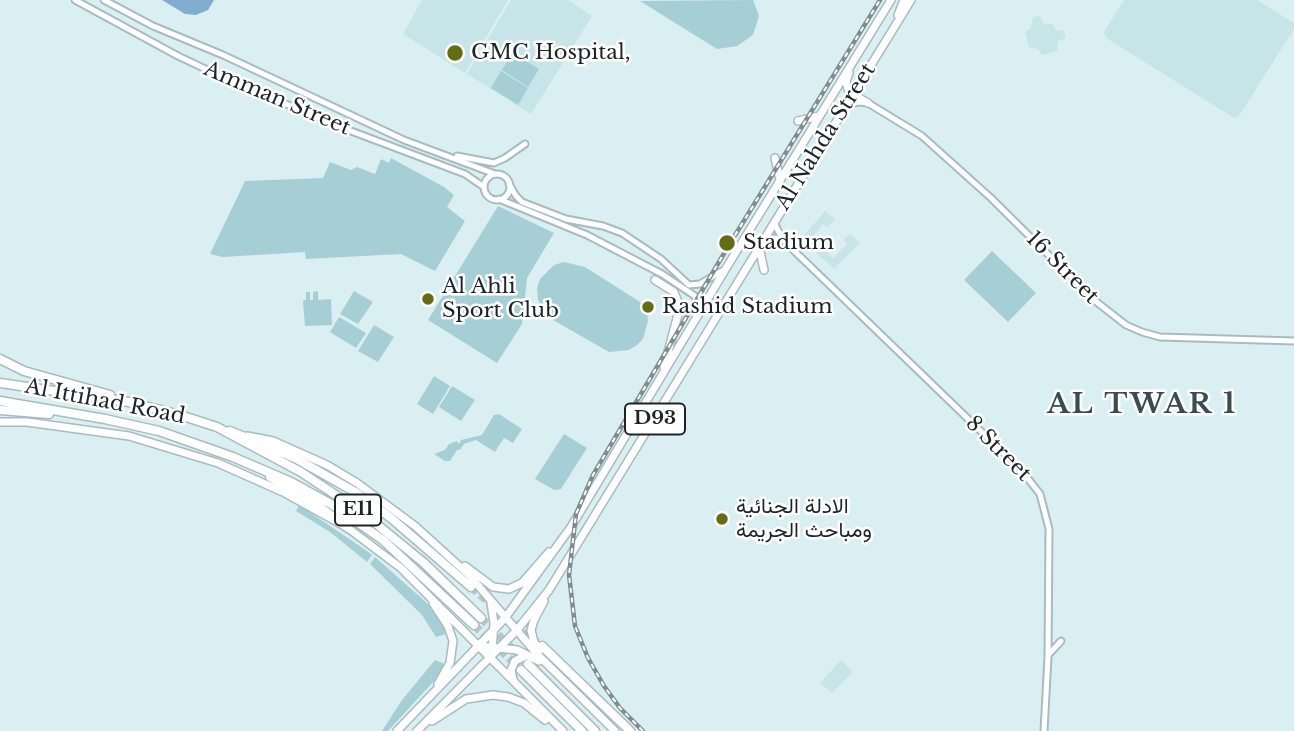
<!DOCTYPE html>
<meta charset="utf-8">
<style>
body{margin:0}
canvas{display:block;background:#daeff2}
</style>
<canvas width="1294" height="731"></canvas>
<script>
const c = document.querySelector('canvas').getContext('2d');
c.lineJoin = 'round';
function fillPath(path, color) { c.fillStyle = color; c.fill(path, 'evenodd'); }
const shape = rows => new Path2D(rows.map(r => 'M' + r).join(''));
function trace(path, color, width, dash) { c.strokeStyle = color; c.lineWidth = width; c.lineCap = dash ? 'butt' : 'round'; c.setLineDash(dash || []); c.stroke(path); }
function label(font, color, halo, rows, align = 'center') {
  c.font = font + ' "Libre Baskerville",Vazirmatn,serif'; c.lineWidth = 5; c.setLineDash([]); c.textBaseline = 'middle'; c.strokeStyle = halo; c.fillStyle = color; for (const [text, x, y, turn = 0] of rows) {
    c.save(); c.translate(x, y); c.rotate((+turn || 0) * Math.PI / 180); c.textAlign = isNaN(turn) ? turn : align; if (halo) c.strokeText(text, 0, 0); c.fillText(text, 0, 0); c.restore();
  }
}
const built = shape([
 [422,0,508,0,465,73,403,34],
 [511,0,568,0,592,16,531,114,467,74],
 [1124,0,1257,0,1294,23,1294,29,1239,116,1234,118,1106,38,1104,32],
 [1040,16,1044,24,1053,24,1056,31,1063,30,1066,38,1058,41,1057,51,1042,55,1038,49,1029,47,1025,32,1031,28,1033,17],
 [825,211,835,219,827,227,823,224,812,238,833,258,847,244,844,240,850,234,860,243,834,269,801,239],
 [841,660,853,672,832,693,820,683]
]);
const green = shape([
 [753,0,759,16,753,35,737,46,717,49,640,1],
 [512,53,539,69,528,87,502,70],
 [501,71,528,88,518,105,491,88],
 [391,158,444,187,454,195,447,207,465,221,435,271,401,254,306,259,305,252,223,257,210,254,245,181,323,178,330,162,351,170,357,167,375,174,381,159,389,163],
 [498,206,554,233,527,278,522,324,497,363,428,320],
 [992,251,1036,293,1008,322,964,280],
 [564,262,585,267,640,302,647,313,648,321,643,339,637,345,629,350,609,352,546,316,538,300,537,288,540,279,554,265],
 [318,291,318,300,331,299,332,325,305,326,303,301,306,300,306,292,310,292,310,300,313,300,313,292],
 [354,291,373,302,358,324,340,314],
 [339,317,366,333,356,348,330,332],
 [374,325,394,337,378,362,358,351],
 [434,376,450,386,433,414,417,404],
 [452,386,475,400,461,421,439,407],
 [499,414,522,429,513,443,504,438,495,452,476,440,464,444,460,450,457,450,450,461,445,461,434,454,445,450,449,444,457,441,459,444,461,440,482,435,494,415],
 [564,434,587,448,561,489,554,490,535,479],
 [299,505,367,551,372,555,367,562,330,532,296,511],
 [375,557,427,603,442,623,446,634,436,637,422,615,370,564],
 [435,660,445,664,434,681,388,731,382,731,402,700]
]);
const water = shape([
 [162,0,214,0,208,10,196,15,185,14]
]);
const highwayTunnel = shape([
 [471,587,491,604],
 [481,618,526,662],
 [515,623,537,642],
 [474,625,521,670]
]);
const minor = shape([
 [75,0,178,56,233,82,351,131,465,174,484,187],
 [104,0,153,26,223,55,404,140,495,174],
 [848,105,858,102,868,103,922,136,991,198,1094,300,1126,325,1142,332,1160,337,1294,341],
 [457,156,494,163,505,158,525,144],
 '484 187a13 13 0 1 1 26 0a13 13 0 1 1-26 0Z',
 [509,184,516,196,522,202,566,219,603,226,622,233,661,259,689,285,700,284,722,271],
 [499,199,587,235,662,274,695,296,698,314],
 [774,223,783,240,1022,471,1040,494,1049,529,1048,657,1044,731],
 [764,239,773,238,783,240],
 [1050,653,1061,641]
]);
const major = shape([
 [898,15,904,0],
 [849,73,846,82,849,92,868,103],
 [798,121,819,116],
 [775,158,780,180],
 [759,247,764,270],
 [655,280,674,292,680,307,664,367],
 [0,422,27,422,129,436,218,463,283,492,348,528,401,568,563,731],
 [653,425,676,414],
 [247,436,273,441,327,465,357,483,415,526,469,575,538,655,615,731],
 [465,566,493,587,509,589,522,583,549,552],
 [433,603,448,626,453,641,450,663,438,684],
 [491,603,494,623,492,650],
 [479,646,517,650,539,661],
 [540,650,534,642,531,630,534,620,544,601],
 [513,680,511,670,515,661,525,656,530,656],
 [432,721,466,699,493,695,508,697,524,703,545,720],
 [397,731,505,618,571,527,725,270,891,0],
 [417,731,517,630,549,590,911,0]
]);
const highway = shape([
 [0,359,24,371,110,395],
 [0,383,129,402,180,415,217,427,301,472,363,513,424,563,481,618],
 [0,401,105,419,159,431,233,457,291,482,331,504,383,540,474,625],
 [0,410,49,414],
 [230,431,295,458,357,493,391,518,471,587],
 [270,477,320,507,348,528],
 [542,646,630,731],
 [528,664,595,731],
 [521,670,582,731]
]);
const rail = shape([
 [643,731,620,708,604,686,588,658,575,626,569,575,576,514,593,475,729,245,880,0]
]);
const markers = [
 [455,53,9,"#646d13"],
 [727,243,9,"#646d13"],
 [428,299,7,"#646d13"],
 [648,307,7,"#646d13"],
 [722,519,7,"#646d13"]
];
const shields = [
 [655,419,60],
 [358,510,46]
];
const shieldNames = [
 ["D93",655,419],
 ["E11",358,510]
];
const poiNames = [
 ["GMC Hospital,",471,53],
 ["Stadium",743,243],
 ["Al Ahli",442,287],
 ["Sport Club",442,311],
 ["Rashid Stadium",662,307],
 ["الادلة الجنائية",736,507],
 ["ومباحث الجريمة",736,531]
];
const streetNames = [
 ["Amman Street",277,99,23],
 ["Al Nahda Street",826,137,-58],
 ["16 Street",1062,268,45],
 ["Al Ittihad Road",105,402,11],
 ["8 Street",998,449,45]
];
const districtNames = [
 ["AL TWAR 1",1142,405]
];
fillPath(built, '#c7e5e9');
fillPath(green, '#a6cfd5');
fillPath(water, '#82acd0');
trace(highwayTunnel, '#b4c6c9', 8, [8, 4]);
trace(minor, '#a8bcbf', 9);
trace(major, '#a8bcbf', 10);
trace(highway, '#a8bcbf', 11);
trace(minor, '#fff', 5);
trace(major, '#fff', 7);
trace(highway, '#fff', 8);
trace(rail, '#7f8d90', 4.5);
trace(rail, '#fff', 2, [5]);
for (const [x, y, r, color] of markers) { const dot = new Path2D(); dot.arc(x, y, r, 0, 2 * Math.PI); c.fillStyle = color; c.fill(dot); trace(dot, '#fff', 2.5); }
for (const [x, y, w] of shields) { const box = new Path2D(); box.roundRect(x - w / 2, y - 15.5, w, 31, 5); c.fillStyle = '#fff'; c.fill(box); trace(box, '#1d2426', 2); }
label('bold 19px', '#1d2426', null, shieldNames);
label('21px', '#1d2426', '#fff', poiNames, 'left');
label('21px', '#1d2426', '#fff', streetNames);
c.letterSpacing = '2px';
label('bold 28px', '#3b4c4f', '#fff', districtNames);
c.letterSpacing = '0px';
</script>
